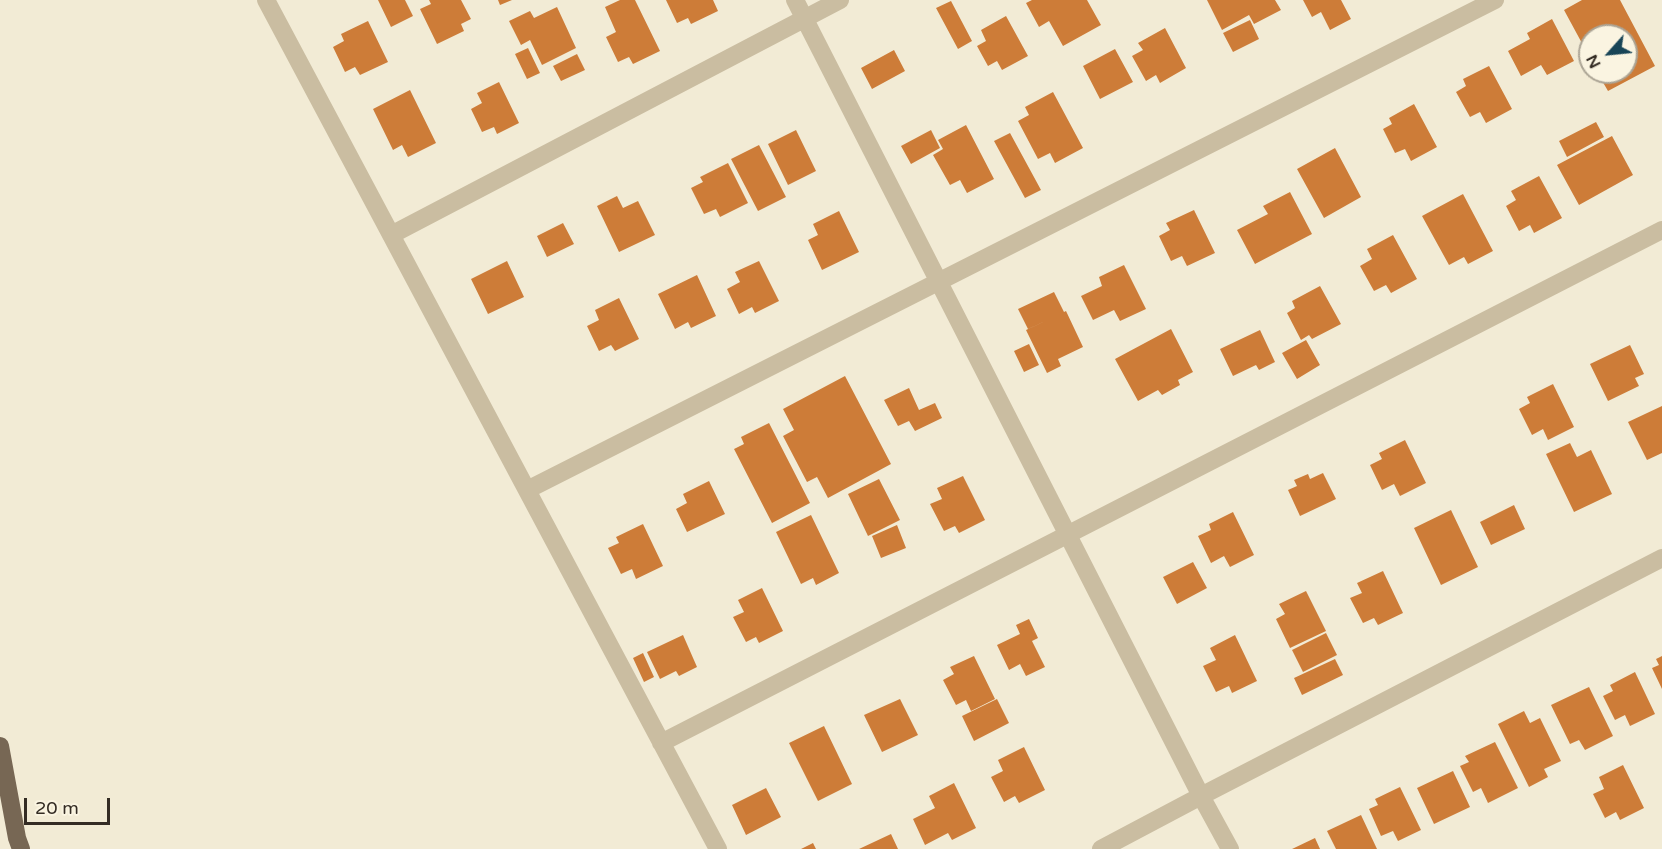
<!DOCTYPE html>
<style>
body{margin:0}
#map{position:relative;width:1662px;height:849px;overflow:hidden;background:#f2ebd5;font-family:"Varela Round",sans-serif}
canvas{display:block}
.north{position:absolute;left:1578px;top:24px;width:60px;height:60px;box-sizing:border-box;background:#faf4e1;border:2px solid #aba495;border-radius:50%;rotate:243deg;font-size:16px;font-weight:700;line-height:24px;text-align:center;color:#342c24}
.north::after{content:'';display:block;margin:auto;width:21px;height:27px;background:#184557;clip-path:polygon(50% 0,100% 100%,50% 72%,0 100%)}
.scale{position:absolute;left:24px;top:798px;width:86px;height:27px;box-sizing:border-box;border:3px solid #342c24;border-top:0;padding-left:8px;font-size:18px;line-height:21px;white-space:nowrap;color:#342c24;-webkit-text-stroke:4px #faf4e1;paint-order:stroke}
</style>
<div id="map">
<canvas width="1662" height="849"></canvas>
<div class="north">N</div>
<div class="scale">20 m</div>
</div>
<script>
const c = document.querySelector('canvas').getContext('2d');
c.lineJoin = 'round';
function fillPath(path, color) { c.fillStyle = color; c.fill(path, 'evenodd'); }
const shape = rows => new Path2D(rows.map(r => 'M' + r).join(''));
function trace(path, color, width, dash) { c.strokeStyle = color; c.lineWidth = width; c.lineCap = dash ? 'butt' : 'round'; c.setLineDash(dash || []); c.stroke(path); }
const building = shape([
 [378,0,405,0,413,16,391,27],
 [429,0,461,0,471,19,461,24,464,31,437,44,420,9,431,4],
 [498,0,512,0,500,5],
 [620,0,635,0,660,51,633,64,629,57,618,62,606,37,616,32,605,7],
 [666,0,713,0,718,11,691,24,688,18,677,23],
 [1032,0,1087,0,1101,25,1063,46,1049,21,1039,27,1026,3],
 [1207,0,1275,0,1281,10,1254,24,1249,15,1222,30],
 [1303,0,1341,0,1351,19,1330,30,1321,12,1312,17],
 [1582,0,1620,0,1655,66,1608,91,1597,72,1626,72,1626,36,1590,36,1590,58,1564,10],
 [951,1,972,41,958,49,936,8],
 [557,7,576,48,542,65,530,40,521,45,509,21,530,11,534,18],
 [1006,16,1028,56,1002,70,997,61,988,66,977,46,986,41,981,30],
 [1552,19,1574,61,1547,75,1541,65,1521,76,1508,51,1530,39,1527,33],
 [1250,20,1259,39,1233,52,1223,33],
 [368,21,388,62,360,75,355,67,345,72,333,47,344,41,341,34],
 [1165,28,1186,68,1160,83,1156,75,1146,81,1132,56,1143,50,1138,43],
 [528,48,540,73,527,79,515,54],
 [1115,49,1133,82,1100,99,1083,66],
 [894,50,905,71,872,89,861,68],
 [577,54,585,70,561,81,553,66],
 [1489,66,1512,109,1486,123,1480,112,1470,117,1456,92,1466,86,1463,79],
 [499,82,519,123,497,134,494,127,482,132,471,109,482,103,477,93],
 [410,90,436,143,408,157,402,145,393,150,373,109],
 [1053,92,1083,148,1055,163,1050,153,1038,159,1018,121,1029,115,1025,107],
 [1414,104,1437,147,1411,161,1405,149,1395,153,1383,129,1392,124,1389,118],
 [1596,122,1604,137,1567,157,1559,141],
 [966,125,994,179,967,193,960,180,950,185,933,155,943,149,938,140],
 [796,130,816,171,788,185,768,144],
 [931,130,940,148,911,164,901,146],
 [1010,133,1041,190,1025,198,994,141],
 [1612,136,1633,175,1579,205,1557,165],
 [759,145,786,197,758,211,731,159],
 [1335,148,1361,197,1324,218,1297,169],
 [728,163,748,203,720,217,716,209,704,214,691,188,703,182,700,177],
 [1539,176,1562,218,1534,233,1530,225,1519,231,1506,206,1516,200,1511,191],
 [1290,192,1312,234,1255,264,1237,230,1268,214,1263,206],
 [1463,194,1493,251,1468,264,1464,257,1449,265,1422,216],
 [617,196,623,208,638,201,655,235,619,252,597,206],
 [1194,210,1215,253,1187,266,1182,256,1171,261,1159,236,1170,230,1166,223],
 [839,211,859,252,822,270,808,240,818,235,813,224],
 [563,223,574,244,547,257,537,236],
 [1393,235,1417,279,1391,293,1386,285,1374,291,1360,266,1372,259,1367,249],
 [507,261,524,297,488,314,471,279],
 [759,261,779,301,755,313,752,307,739,314,727,289,740,282,735,272],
 [1124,265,1146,309,1120,321,1114,310,1093,320,1081,296,1102,286,1099,277],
 [697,275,716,316,691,328,688,322,675,329,658,294],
 [1320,286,1341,324,1312,339,1309,335,1301,340,1287,313,1295,308,1292,301],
 [1054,292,1064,312,1066,311,1083,347,1058,359,1061,366,1047,373,1026,330,1052,318,1028,329,1018,309],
 [619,298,639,339,615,351,611,345,599,351,587,326,599,320,595,310],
 [1171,329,1193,372,1178,380,1180,385,1162,395,1158,390,1138,401,1115,359],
 [1260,330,1275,362,1259,370,1256,365,1233,376,1220,349],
 [1306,340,1320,365,1297,379,1282,353],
 [1029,344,1039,365,1024,372,1014,351],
 [1630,345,1644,374,1635,378,1639,386,1608,401,1590,364],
 [845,376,891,464,828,498,817,477,807,482,783,436,794,430,783,409],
 [1553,384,1574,427,1548,440,1543,429,1532,435,1519,409,1530,403,1527,397],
 [909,388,919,410,935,403,942,418,915,431,909,421,898,426,884,400],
 [1662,406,1662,453,1647,460,1628,422],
 [769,423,810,503,772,523,734,449,744,444,741,437],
 [1405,440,1426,483,1400,496,1394,484,1382,490,1370,465,1382,459,1379,453],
 [1570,443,1577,457,1591,450,1612,494,1574,512,1546,454],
 [1323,473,1336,499,1300,516,1288,490,1297,486,1294,480,1308,474,1310,479],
 [963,476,985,520,959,533,955,526,944,531,930,504,942,499,937,488],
 [879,479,900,520,868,536,848,494],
 [709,481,725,514,687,532,676,509,687,503,683,494],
 [1514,505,1525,529,1491,545,1480,522],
 [1451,510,1478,567,1441,585,1414,528],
 [1233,512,1254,555,1230,567,1224,556,1211,563,1198,536,1211,530,1209,524],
 [811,515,839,573,816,585,813,578,801,584,776,532],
 [643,524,663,566,636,579,632,569,621,574,608,548,619,543,616,537],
 [897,525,906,548,881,558,872,536],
 [1193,562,1207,588,1177,604,1163,577],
 [1383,571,1403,613,1378,625,1374,618,1363,623,1350,598,1362,593,1357,583],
 [762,588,783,631,759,643,756,637,746,642,733,617,744,612,738,600],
 [1306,591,1326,631,1290,648,1276,619,1285,614,1279,604],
 [1029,619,1038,638,1032,641,1045,667,1026,676,1020,664,1009,670,997,645,1020,634,1016,625],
 [1326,633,1337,655,1303,672,1292,650],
 [683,635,697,667,679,676,676,671,660,679,647,652],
 [1235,635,1257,681,1232,693,1229,686,1216,692,1203,666,1216,660,1210,648],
 [643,653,654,677,644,682,633,658],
 [974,656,995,699,971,711,966,700,956,705,943,680,954,674,950,667],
 [1662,656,1662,689,1652,668,1659,665,1656,659],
 [1335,659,1343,675,1302,695,1294,678],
 [1635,672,1655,714,1630,726,1625,715,1615,720,1603,696,1613,691,1610,685],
 [1589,687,1613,736,1585,750,1579,740,1570,744,1551,705],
 [900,699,918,735,882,752,864,715],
 [997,699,1009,723,974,741,962,716],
 [1524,711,1530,723,1540,718,1561,761,1544,769,1548,777,1529,787,1498,724],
 [824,726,852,784,818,801,789,743],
 [1495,742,1518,788,1488,803,1481,788,1473,792,1460,766,1469,762,1465,756],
 [1024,747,1045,790,1019,803,1015,796,1004,802,991,777,1003,771,998,760],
 [1623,765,1644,808,1620,820,1616,812,1605,818,1593,794,1604,789,1599,777],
 [1453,771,1470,807,1434,824,1417,788],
 [954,783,976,828,952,840,948,833,925,845,913,819,935,808,929,796],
 [1400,787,1421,830,1398,841,1393,831,1381,836,1369,809,1378,805,1375,799],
 [766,788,781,817,746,835,732,805],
 [1361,815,1377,849,1336,849,1327,831],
 [891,834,898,849,859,849],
 [1315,838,1320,849,1292,849],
 [813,843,816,849,801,849]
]);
const street = shape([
 [266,0,718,849],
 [795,0,1201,796,1230,849],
 [391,235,840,0],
 [527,490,1495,0],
 [661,743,1662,230],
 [1101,849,1201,796,1662,558]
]);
const primary = shape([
 [0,746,17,838,21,849]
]);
fillPath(building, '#cd7c38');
trace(street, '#cabda1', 18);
trace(primary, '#776754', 18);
</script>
